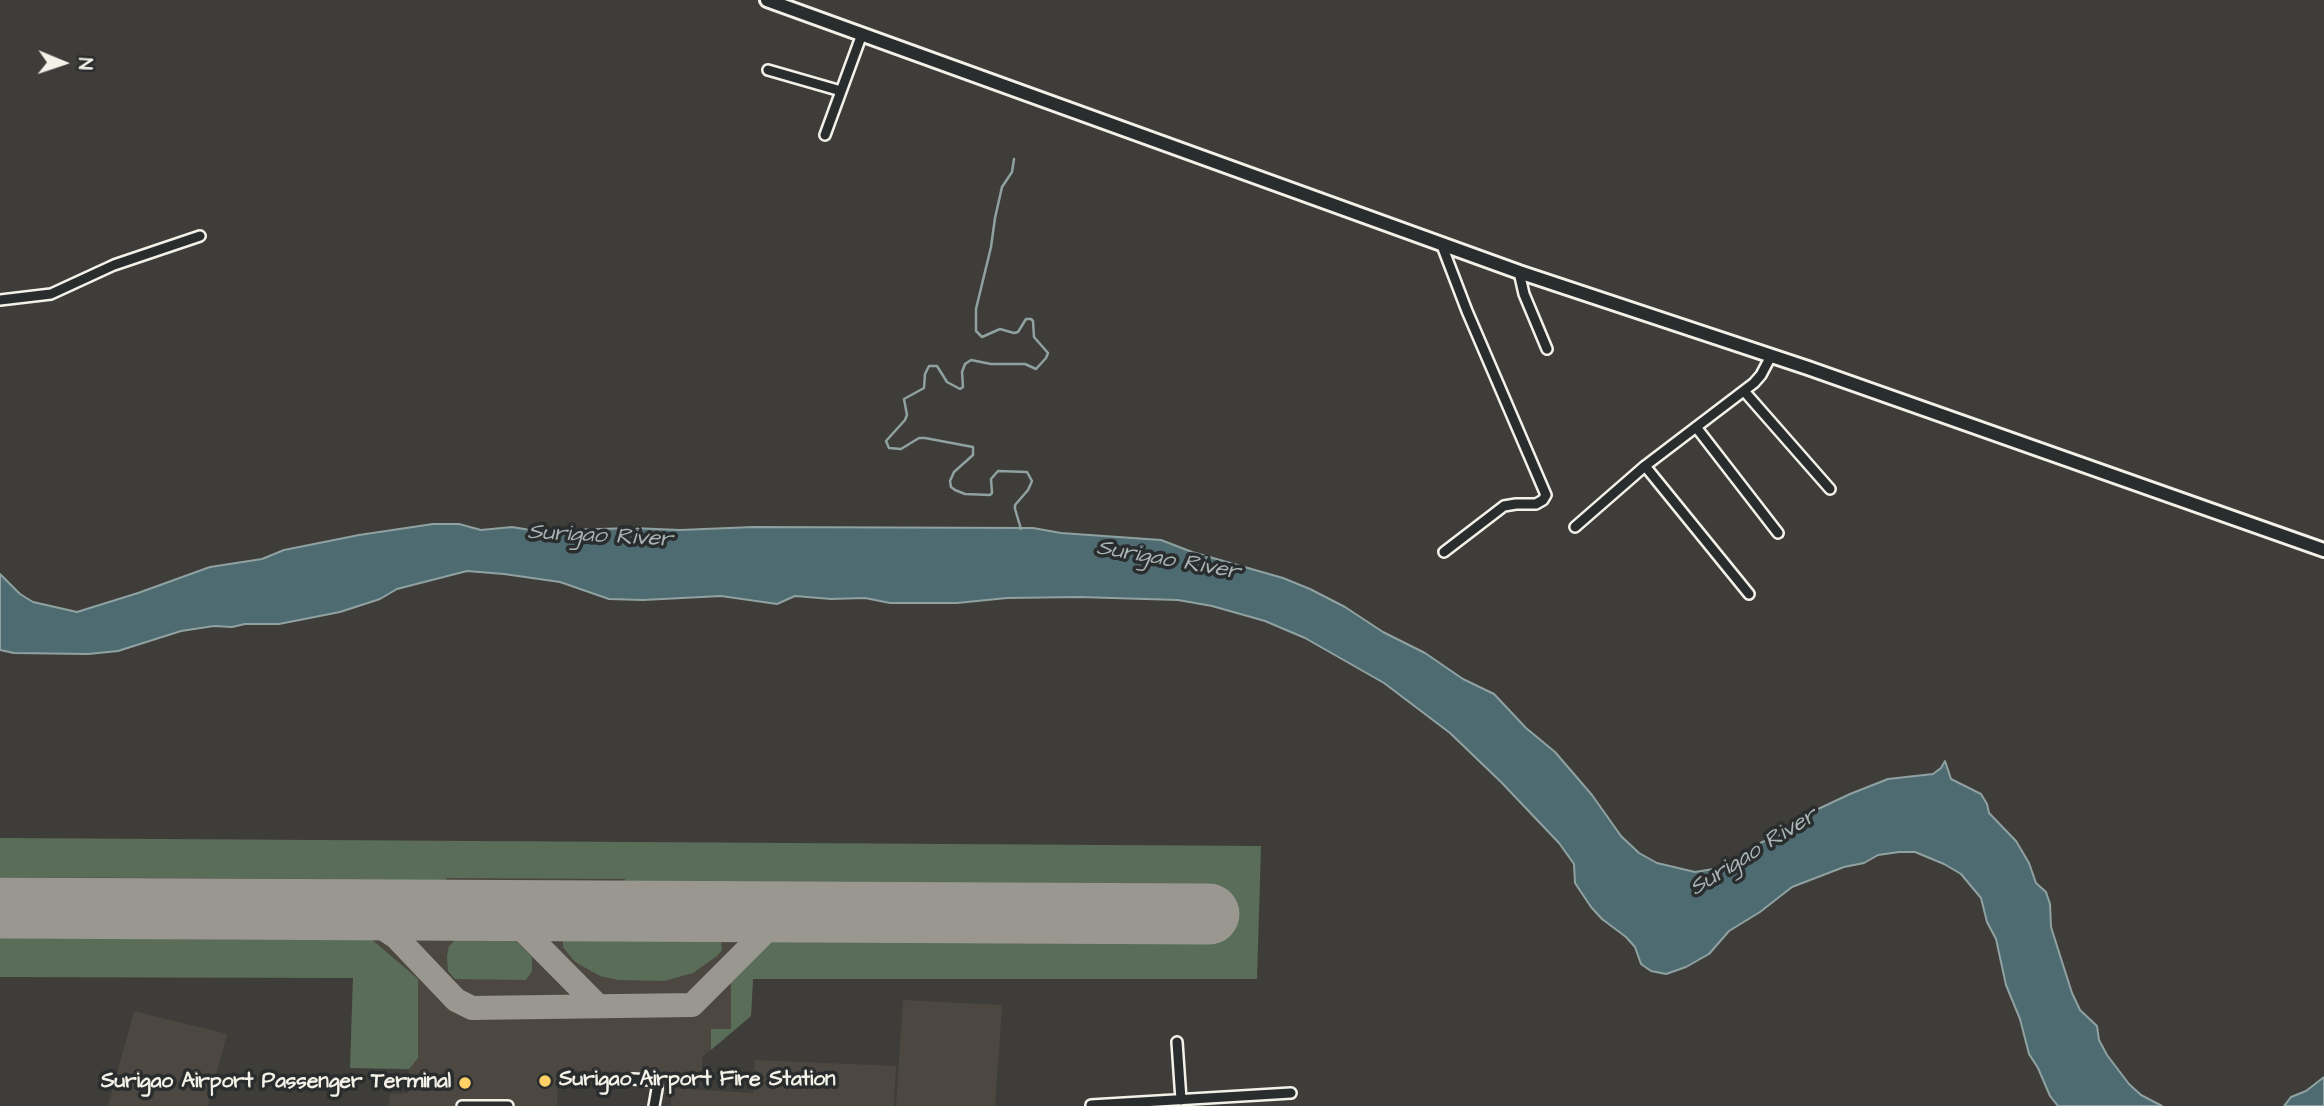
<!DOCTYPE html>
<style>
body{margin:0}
#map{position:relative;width:2324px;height:1106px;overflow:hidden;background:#3e3d39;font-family:"Architects Daughter",sans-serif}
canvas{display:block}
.north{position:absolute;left:28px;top:28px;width:70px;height:70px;-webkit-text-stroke:5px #2a2d2e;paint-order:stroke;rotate:92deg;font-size:19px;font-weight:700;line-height:28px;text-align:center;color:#f4f1e8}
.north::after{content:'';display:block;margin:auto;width:24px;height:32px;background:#f4f1e8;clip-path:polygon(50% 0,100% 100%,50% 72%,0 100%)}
</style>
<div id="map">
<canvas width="2324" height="1106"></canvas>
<div class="north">N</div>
</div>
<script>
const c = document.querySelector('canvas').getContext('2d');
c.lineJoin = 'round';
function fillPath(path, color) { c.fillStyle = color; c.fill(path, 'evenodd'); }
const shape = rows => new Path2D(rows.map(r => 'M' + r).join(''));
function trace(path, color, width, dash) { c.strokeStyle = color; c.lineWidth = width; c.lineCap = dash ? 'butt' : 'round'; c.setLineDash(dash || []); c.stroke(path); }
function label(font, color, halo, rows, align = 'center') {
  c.font = font + ' "Architects Daughter",sans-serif'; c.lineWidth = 7; c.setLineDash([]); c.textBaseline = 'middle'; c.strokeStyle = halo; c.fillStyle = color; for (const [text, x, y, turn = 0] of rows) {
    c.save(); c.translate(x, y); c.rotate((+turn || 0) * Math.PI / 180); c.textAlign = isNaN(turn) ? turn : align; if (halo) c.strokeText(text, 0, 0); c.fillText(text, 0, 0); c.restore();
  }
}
const built = shape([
 [0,838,1261,846,1257,979,753,979,751,1016,702,1057,702,1075,558,1070,557,1106,388,1106,390,1094,408,1093,409,1070,350,1068,353,978,0,977],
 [903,1000,1002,1005,995,1106,896,1106],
 [134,1011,227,1034,208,1106,108,1106],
 [755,1060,896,1066,894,1106,671,1106,671,1088,753,1093]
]);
const green = shape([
 [0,838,1261,846,1257,979,753,979,751,1016,711,1050,711,1029,731,1029,731,981,779,933,1208,936,1208,889,626,886,625,879,446,878,446,889,328,888,327,879,0,877],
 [329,931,346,931,346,938,370,938,418,979,418,1058,409,1069,350,1068,353,978,0,977,0,938,328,940],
 [625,933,714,934,721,939,722,950,717,956,693,973,664,981,618,980,600,976,575,962,563,947,563,940,625,940],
 [456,939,514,939,532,957,532,971,526,980,455,979,448,971,447,956,449,946]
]);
const water = shape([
 [433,524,459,524,481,530,512,527,536,531,632,528,680,530,753,527,1033,528,1061,533,1161,540,1192,552,1283,578,1310,589,1345,607,1383,632,1425,653,1463,679,1494,694,1526,728,1555,752,1592,795,1621,836,1639,853,1657,863,1695,872,1720,868,1762,842,1775,838,1814,811,1850,794,1888,779,1933,774,1941,768,1945,761,1951,779,1981,794,1987,804,1989,813,2016,841,2029,863,2036,883,2046,892,2050,904,2051,927,2072,993,2080,1010,2097,1026,2099,1040,2107,1055,2129,1084,2141,1095,2162,1106,2058,1106,2050,1096,2038,1068,2029,1054,2020,1019,2006,985,1996,939,1987,922,1981,898,1961,874,1944,864,1915,852,1899,852,1878,855,1864,863,1844,867,1792,887,1760,912,1729,931,1709,954,1686,967,1666,974,1651,971,1641,964,1635,947,1626,937,1602,919,1591,907,1575,883,1574,864,1559,843,1501,782,1450,733,1384,683,1305,638,1265,621,1212,606,1178,600,1079,597,1007,598,957,603,890,603,865,598,831,599,795,596,777,604,721,596,643,600,609,599,560,582,504,574,467,571,397,589,380,599,340,612,279,624,245,624,232,627,214,626,181,631,118,651,88,654,14,653,0,650,0,574,20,594,33,602,77,612,138,593,210,567,262,559,284,550,359,535,433,524],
 [2324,1077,2324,1106,2284,1106,2291,1097,2306,1091,2324,1077]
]);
const stream = shape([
 [1014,159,1012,172,1002,187,995,218,991,247,976,309,976,331,982,337,1000,329,1014,333,1018,332,1026,319,1031,319,1033,321,1034,337,1048,353,1046,358,1036,369,1025,364,991,364,971,360,965,364,962,372,963,387,960,389,947,382,937,366,929,366,925,374,924,388,904,399,907,415,905,420,886,441,889,448,901,449,919,438,925,438,973,447,973,455,954,472,950,481,951,487,955,490,965,494,990,495,992,493,991,479,998,471,1027,472,1032,481,1028,490,1015,505,1015,509,1021,529]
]);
const taxiway = shape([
 [348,909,369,919,396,937,456,1000,472,1008,692,1005,785,912],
 [503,910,598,1006]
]);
const runway = shape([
 [0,908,1209,914]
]);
const street = shape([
 [768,70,841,91],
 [825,135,862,34],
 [1441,243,1467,311,1546,495,1543,500,1536,504,1516,504,1504,506,1444,552],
 [1519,272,1524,294,1547,349],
 [0,300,51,294,114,265,200,236],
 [1744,391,1830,489],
 [1696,427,1778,533],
 [1645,466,1749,594],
 [1575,527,1645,466,1754,383,1761,375,1771,356],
 [1177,1042,1181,1100],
 [633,1079,650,1080,656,1083,657,1089,654,1106],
 [1091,1105,1291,1093],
 [462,1106,508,1106]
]);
const secondary = shape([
 [767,0,1519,272,1808,368,2324,550]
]);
const markers = [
 [545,1081,7,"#ffd166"],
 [465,1083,7,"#ffd166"]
];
const poiNames = [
 ["Surigao Airport Fire Station",559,1081],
 ["Surigao Airport Passenger Terminal",451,1083,"right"]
];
const waterNames = [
 ["Surigao River",600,537,3],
 ["Surigao River",1168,561,10],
 ["Surigao River",1754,853,-32]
];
fillPath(built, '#4c4841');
fillPath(green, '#596d58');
fillPath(water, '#4e6b72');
trace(water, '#90a1a1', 2);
trace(stream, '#90a1a1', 2.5);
trace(taxiway, '#999790', 24);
trace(runway, '#999790', 61);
trace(street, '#f4f1e8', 14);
trace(secondary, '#f4f1e8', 18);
trace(street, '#2a2d2e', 9);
trace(secondary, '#2a2d2e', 12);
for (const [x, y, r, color] of markers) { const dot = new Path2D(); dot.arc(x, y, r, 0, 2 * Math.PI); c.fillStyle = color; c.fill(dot); trace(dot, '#2a2d2e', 2.5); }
label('bold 21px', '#f4f1e8', '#2a2d2e', poiNames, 'left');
label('italic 23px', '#a9b5b3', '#2a2d2e', waterNames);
</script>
